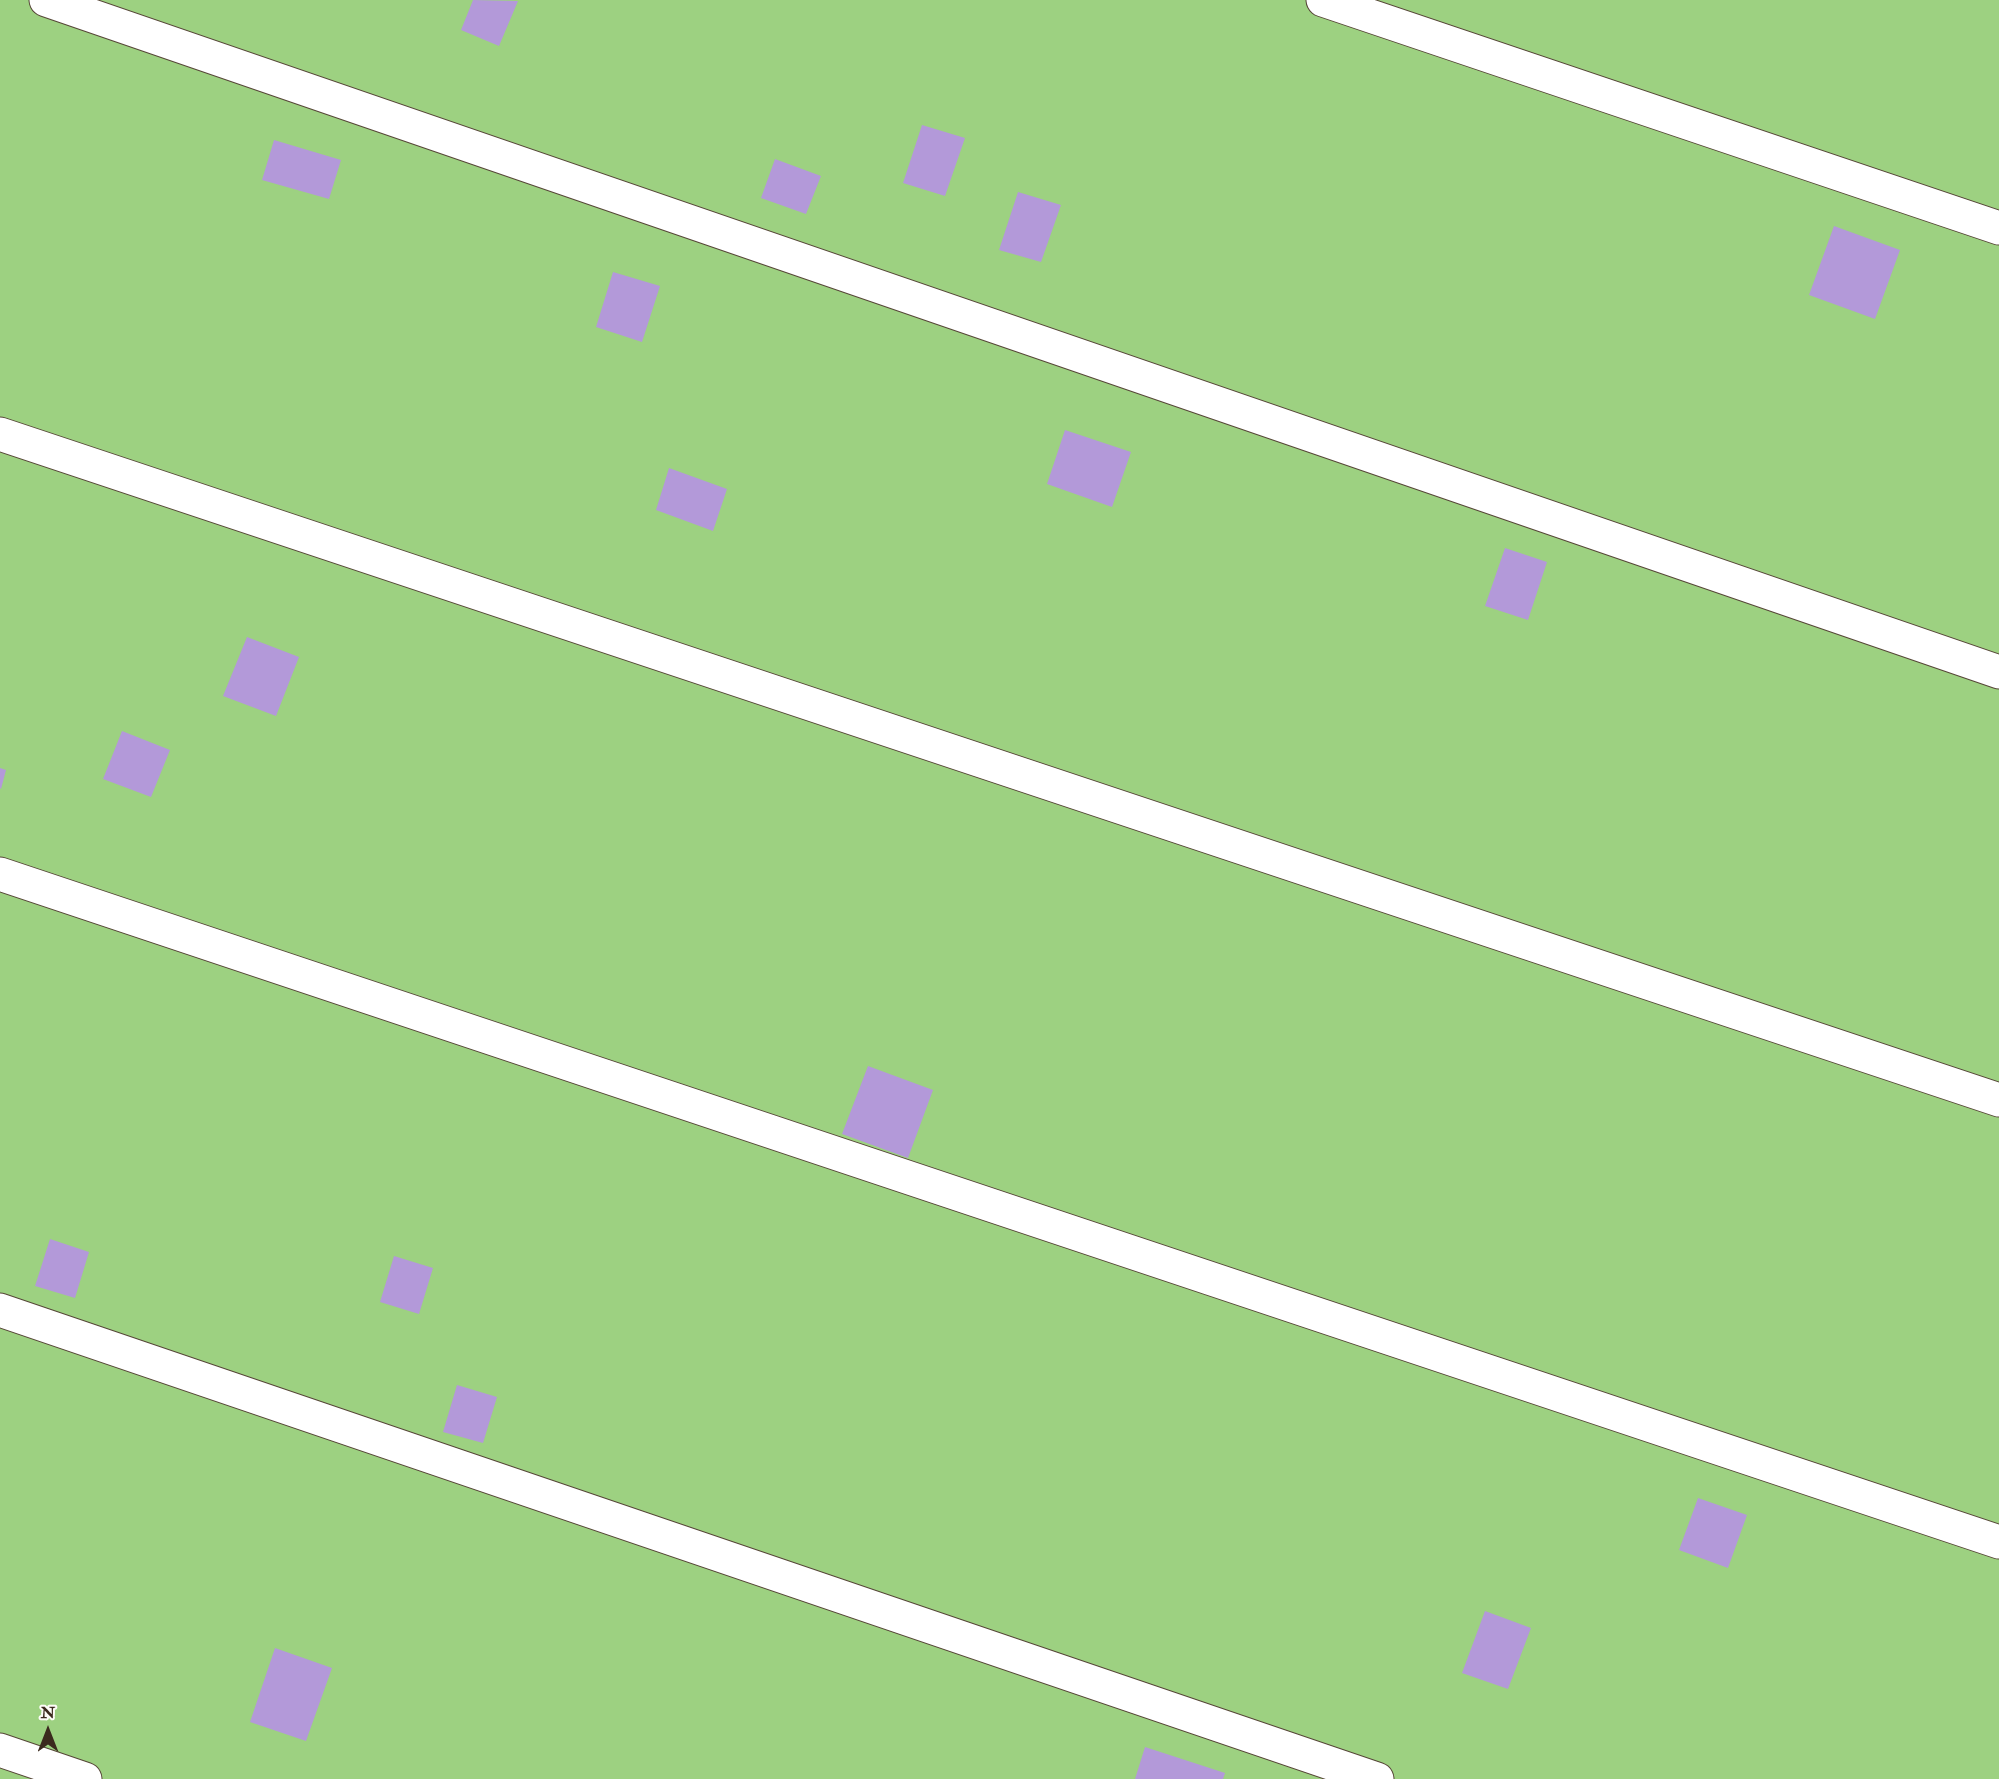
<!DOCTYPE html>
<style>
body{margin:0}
#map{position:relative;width:1999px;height:1779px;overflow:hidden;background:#f0e4c6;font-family:"IM FELL Double Pica",serif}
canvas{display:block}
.north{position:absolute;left:18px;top:1701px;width:60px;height:60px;-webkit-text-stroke:4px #fdfcf7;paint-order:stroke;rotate:0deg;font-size:16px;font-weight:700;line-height:24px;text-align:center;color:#3b2a1e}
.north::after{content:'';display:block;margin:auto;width:21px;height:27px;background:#3b2a1e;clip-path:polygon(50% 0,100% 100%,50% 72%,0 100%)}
</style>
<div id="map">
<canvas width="1999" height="1779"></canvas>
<div class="north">N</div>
</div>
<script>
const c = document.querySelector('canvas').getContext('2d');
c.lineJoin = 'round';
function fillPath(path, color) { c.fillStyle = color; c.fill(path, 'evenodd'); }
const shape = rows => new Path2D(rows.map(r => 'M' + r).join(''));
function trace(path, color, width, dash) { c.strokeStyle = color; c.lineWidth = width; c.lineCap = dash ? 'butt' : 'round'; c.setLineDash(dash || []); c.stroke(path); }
const green = shape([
 [0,0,1999,0,1999,1779,0,1779]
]);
const building = shape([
 [473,0,518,1,499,46,461,30],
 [922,125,965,138,945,196,903,183],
 [274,140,341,160,329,199,262,180],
 [775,159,821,176,806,214,761,198],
 [1018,192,1061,205,1041,262,999,250],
 [1834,226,1900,250,1875,319,1809,295],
 [613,272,660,286,642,342,596,327],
 [1065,430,1131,452,1112,507,1047,484],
 [669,468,727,489,713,531,656,510],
 [1505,548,1547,562,1528,620,1485,606],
 [247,637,299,657,276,716,223,696],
 [122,731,170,750,151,797,103,779],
 [0,768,6,770,1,789,0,788],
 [868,1066,933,1090,908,1158,842,1134],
 [50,1239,89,1252,75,1298,35,1286],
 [394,1256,433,1268,419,1314,380,1302],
 [457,1385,497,1397,483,1443,443,1432],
 [1698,1498,1747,1515,1728,1568,1679,1550],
 [1485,1611,1531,1628,1508,1689,1462,1673],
 [275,1648,332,1668,306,1741,250,1722],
 [1145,1747,1225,1773,1223,1779,1135,1779]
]);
const minor = shape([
 [46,0,1999,672],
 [1323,0,1999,228],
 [0,434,1999,1100],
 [0,874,1999,1542],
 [0,1310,1377,1779],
 [0,1750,85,1779]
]);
fillPath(green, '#9dd181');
fillPath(building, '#b399d9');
trace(minor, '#564637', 35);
trace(minor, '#fff', 33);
</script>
